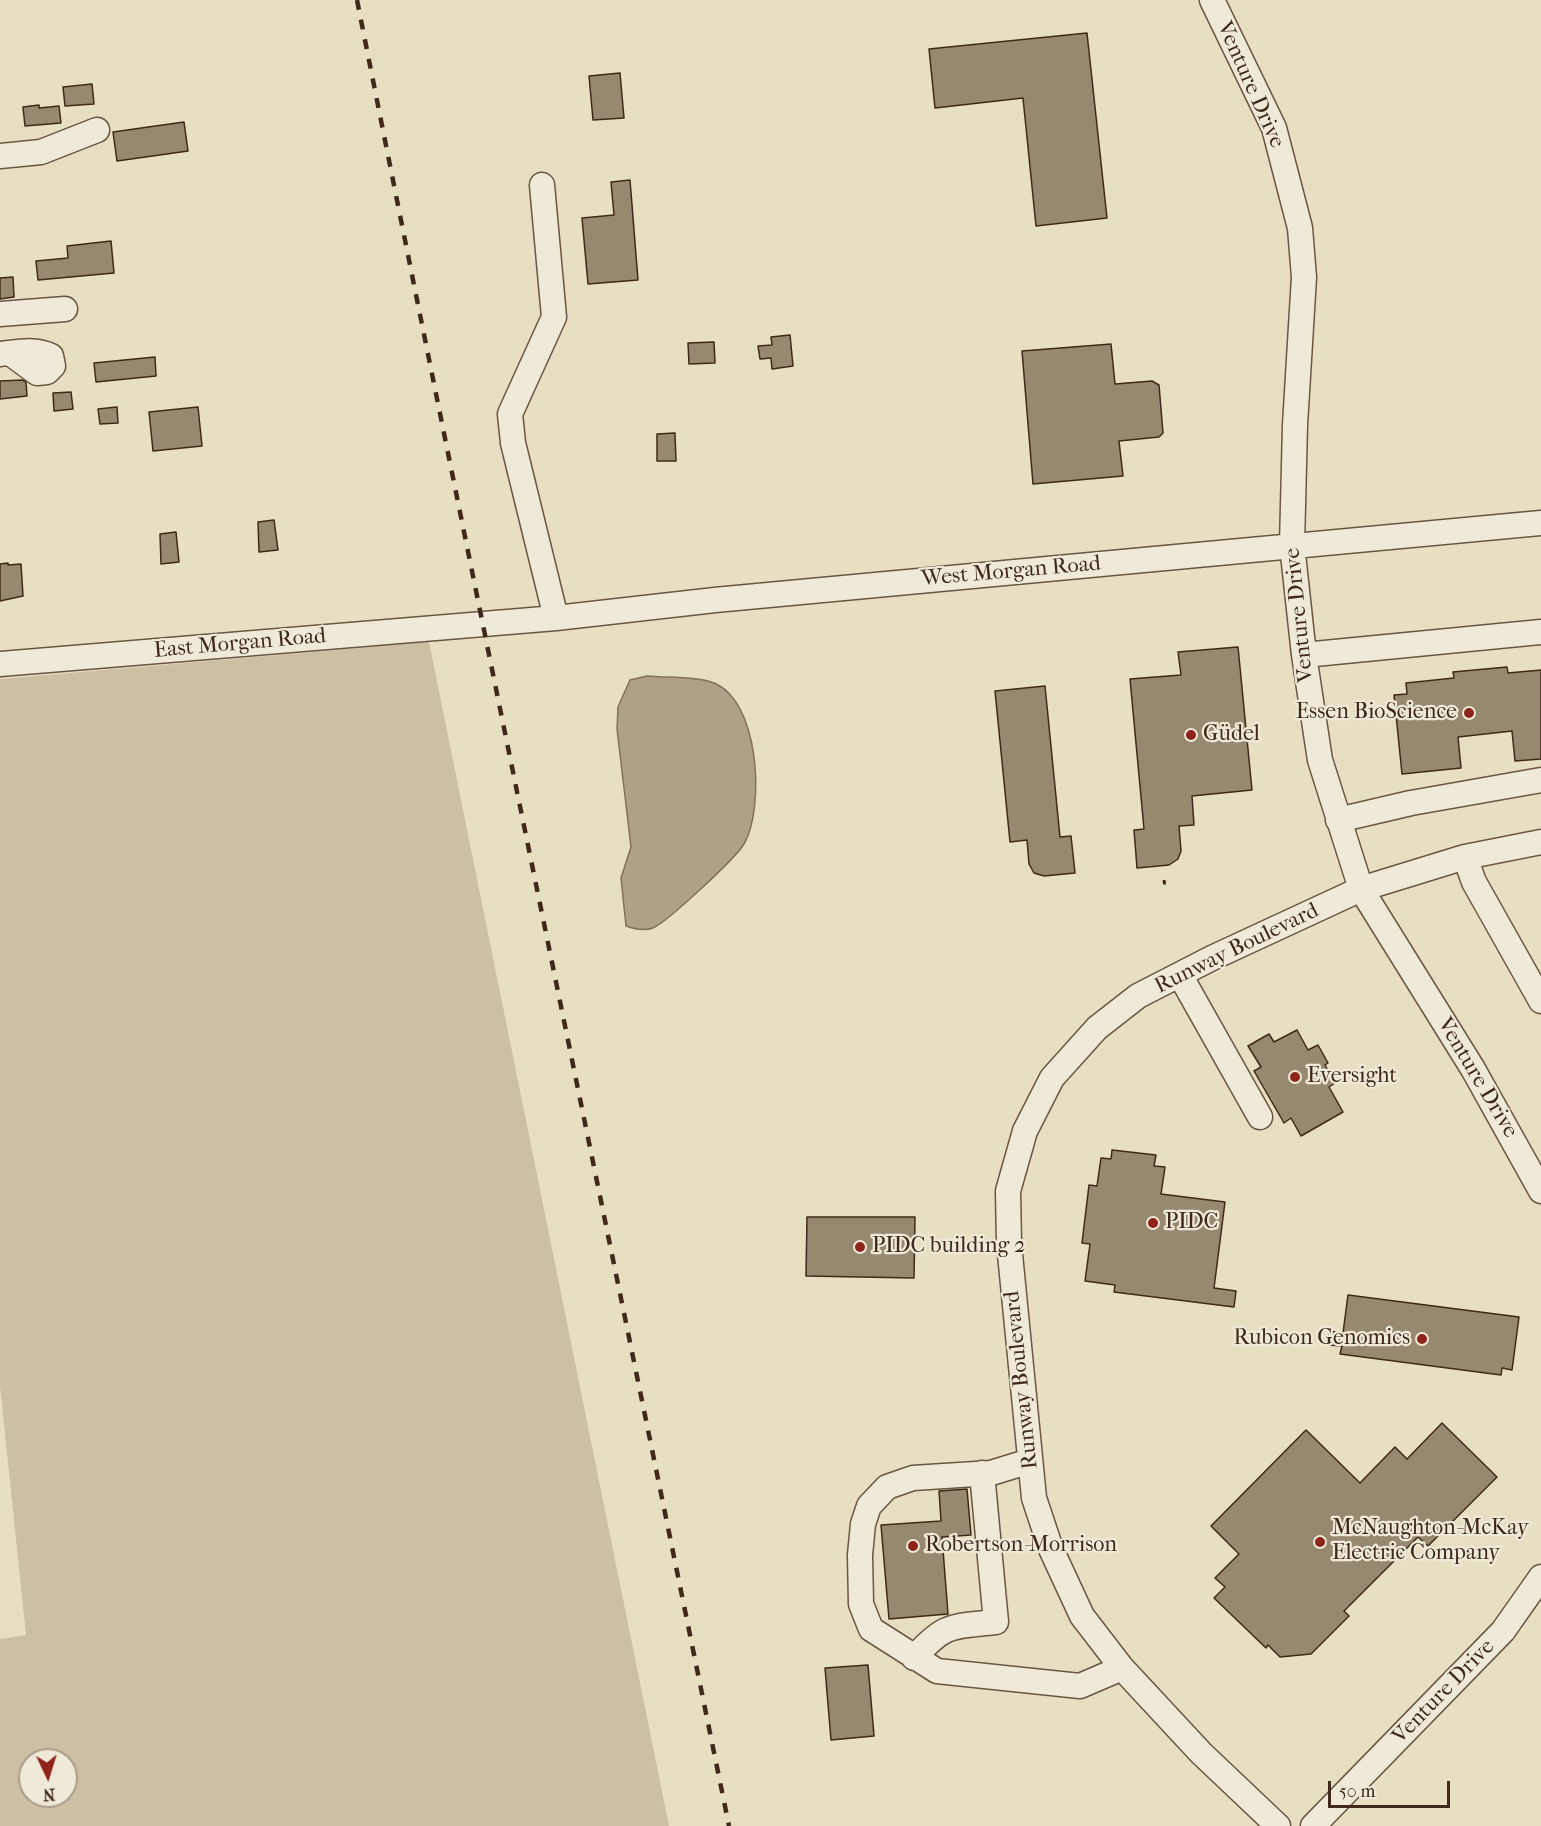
<!DOCTYPE html>
<html>
<head>
<meta charset="utf-8">
<style>
  body { margin:0 }
  #map { position:relative; width:1541px; height:1826px; overflow:hidden; background:#e7dfc1; font-family:"IM FELL French Canon",serif }
  canvas { display:block }
  .north { position:absolute; left:18px; top:1748px; width:60px; height:60px; box-sizing:border-box; background:#efead7; border:2px solid #a99d8b; border-radius:50%; rotate:176deg; font-size:16px; font-weight:700; line-height:24px; text-align:center; color:#402918 }
  .north::after { content:''; display:block; margin:auto; width:21px; height:27px; background:#8f2418; clip-path:polygon(50% 0,100% 100%,50% 72%,0 100%) }
  .scale { position:absolute; left:1328px; top:1781px; width:122px; height:27px; box-sizing:border-box; border:3px solid #402918; border-top:0; padding-left:8px; font-size:18px; line-height:21px; white-space:nowrap; color:#402918; -webkit-text-stroke:4px #efead7; paint-order:stroke }
</style>
</head>
<body>
<div id="map">
<canvas width="1541" height="1826"></canvas>
<div class="north">N</div>
<div class="scale">50 m</div>
</div>
<script>
const g = document.querySelector('canvas').getContext('2d');
g.lineJoin = 'round';
function paint(path, color) { g.fillStyle = color; g.fill(path, 'evenodd'); }
function trace(path, color, width, dash) { g.strokeStyle = color; g.lineWidth = width; g.lineCap = dash ? 'butt' : 'round'; g.setLineDash(dash || []); g.stroke(path); }
function write(font, color, halo, rows, align = 'center') {
  g.font = font + ' "IM FELL French Canon",serif'; g.lineWidth = 4.5; g.setLineDash([]); g.textBaseline = 'middle'; g.strokeStyle = halo; g.fillStyle = color; for (const [text, x, y, turn = 0] of rows) {
    g.save(); g.translate(x, y); g.rotate((+turn || 0) * Math.PI / 180); g.textAlign = isNaN(turn) ? turn : align; if (halo) g.strokeText(text, 0, 0); g.fillText(text, 0, 0); g.restore();
  }
}
paint(new Path2D(`
  M429,642l240,1184h-669v-187l26,-4 -26,-249v-707zM30,1760h36v36h-36z`), '#cbc0a4');
const water = new Path2D(`
  M647,676c20,2 45,0 64,6 49,15 54,126 33,162 -9,15 -76,77 -91,84 -9,3 -19,1 -27,-2l-5,-48 10,-31 -14,-118 1,-22 12,-27z`);
paint(water, '#aea188');
trace(water, '#82715b', 1.5);
const building = new Path2D(`
  M1087,33l20,185 -71,8 -13,-128 -88,10 -6,-59z
  M620,73l4,45 -31,2 -4,-44z
  M92,84l2,20 -29,2 -2,-19z
  M39,105v3l20,-2 2,17 -36,3 -2,-19z
  M184,122l4,29 -71,10 -4,-29z
  M630,180l8,100 -50,4 -6,-66 32,-3 -3,-33z
  M111,241l3,32 -76,7 -2,-19 32,-3 -1,-12z
  M13,277l1,20 -14,2v-21z
  M790,335l3,31 -21,3 -1,-11 -11,1 -2,-13 14,-1 -1,-8z
  M714,342l1,21 -26,1 -1,-21z
  M1111,344l4,40 37,-3 7,4 4,48 -4,4 -40,4 4,35 -90,8 -11,-133z
  M155,357l1,19 -60,6 -2,-19z
  M22,380l4,2 1,14 -27,3v-18z
  M71,392l2,17 -19,2 -1,-18z
  M117,407l1,16 -18,1 -2,-15z
  M198,407l4,39 -49,5 -4,-39z
  M675,433l1,28h-19v-27z
  M274,520l4,30 -19,2 -1,-30z
  M176,532l3,30 -18,2 -1,-30z
  M8,563v2l13,-1 2,32 -23,5v-37z
  M1238,647l14,143 -60,6 2,29 -15,1 2,25 -3,8 -9,6 -32,3 -3,-38 10,-1 -14,-150 51,-4 -3,-23z
  M1507,667l1,6 33,-3v89l-26,2 -3,-30 -54,6 3,31 -59,6 -8,-79 13,-1 -1,-11 48,-5 -1,-6z
  M1045,686l15,151 11,-1 4,37 -31,3 -10,-3 -5,-9 -2,-24 -17,2 -15,-151z
  M1297,1030l11,20 10,-5 10,18 -3,2 10,18 -6,4 14,25 -42,24 -10,-18 -7,5 -30,-52 7,-4 -13,-21 21,-12 5,8z
  M1112,1150l44,5 -2,11 11,1 -4,27 64,8 -11,86 22,3 -2,16 -120,-15 1,-7 -30,-4 5,-37 -8,-1 7,-58 8,1 4,-28 10,1z
  M807,1217h108l-1,61 -108,-2z
  M1348,1295l171,22 -7,53 -10,-2 -1,7 -161,-21 2,-8 -14,-1 1,-14 14,2z
  M1442,1423l55,54 -69,69 -10,-9 -74,74 5,5 -38,38 -31,3 -12,-12 -2,3 -52,-50 11,-11 -10,-9 24,-24 -28,-28 95,-96 54,53 35,-36 12,12z
  M967,1489l4,46 -29,2 6,77 -59,5 -8,-94 60,-4 -2,-30z
  M868,1665l6,71 -43,4 -6,-72z`);
paint(building, '#978870');
trace(building, '#402918', 1.5);
const minor = new Path2D(`
  M1212,0l62,128 26,100 4,49 -9,148 -3,120 12,110 16,105 41,129 112,180 68,122
  M0,156l41,-4 56,-22
  M542,185l12,132 -44,97 3,29 43,175
  M0,314l65,-5
  M0,354c17,-2 36,-6 51,2l2,10 -6,6 -10,1 -27,-20
  M1304,655l237,-23
  M0,664l556,-46 159,-18 826,-77
  M1338,820l73,-17 130,-23
  M1465,857l9,25 67,119
  M1180,975l80,142
  M1030,1461l-39,12 -78,5 -26,9 -18,19 -6,18 -3,31 1,49 10,25 66,42 143,15 42,-18
  M914,1658c31,-35 37,-31 82,-36l-14,-149
  M1278,1826l-77,-73 -79,-85 -40,-52 -31,-67 -17,-51 -25,-254 -1,-53 17,-60 27,-53 45,-50 41,-32 74,-38 149,-69 104,-32 76,-15
  M1313,1826l190,-195 38,-54`);
trace(minor, '#6a5642', 27);
trace(new Path2D(`
  M1164,880l1,7`), '#402918', 3, [4.5, 3]);
trace(minor, '#efead7', 24);
trace(new Path2D(`
  M357,0c121,609 248,1217 372,1826`), '#402918', 4.5, [10, 10]);
for (const [x, y, r, color] of [
  [1469,713,6,"#8f2418"],
  [1191,735,6,"#8f2418"],
  [1295,1077,6,"#8f2418"],
  [1153,1223,6,"#8f2418"],
  [860,1247,6,"#8f2418"],
  [1422,1339,6,"#8f2418"],
  [1320,1542,6,"#8f2418"],
  [913,1546,6,"#8f2418"]
]) { const dot = new Path2D(); dot.arc(x, y, r, 0, 2 * Math.PI); g.fillStyle = color; g.fill(dot); trace(dot, '#efead7', 2); }
write('22px', '#402918', '#efead7', [
  ["Venture Drive",1250,85,66],
  ["West Morgan Road",1011,572,-5],
  ["Venture Drive",1300,615,-96],
  ["East Morgan Road",240,644,-5],
  ["Runway Boulevard",1237,949,-26],
  ["Venture Drive",1477,1078,59],
  ["Runway Boulevard",1022,1380,-96],
  ["Venture Drive",1444,1692,-46]
]);
write('22px', '#402918', '#efead7', [
  ["Essen BioScience",1457,713,"right"],
  ["Güdel",1203,735],
  ["Eversight",1307,1077],
  ["PIDC",1165,1223],
  ["PIDC building 2",872,1247],
  ["Rubicon Genomics",1410,1339,"right"],
  ["McNaughton-McKay",1332,1529],
  ["Electric Company",1332,1554],
  ["Robertson-Morrison",925,1546]
], 'left');
</script>
</body>
</html>
